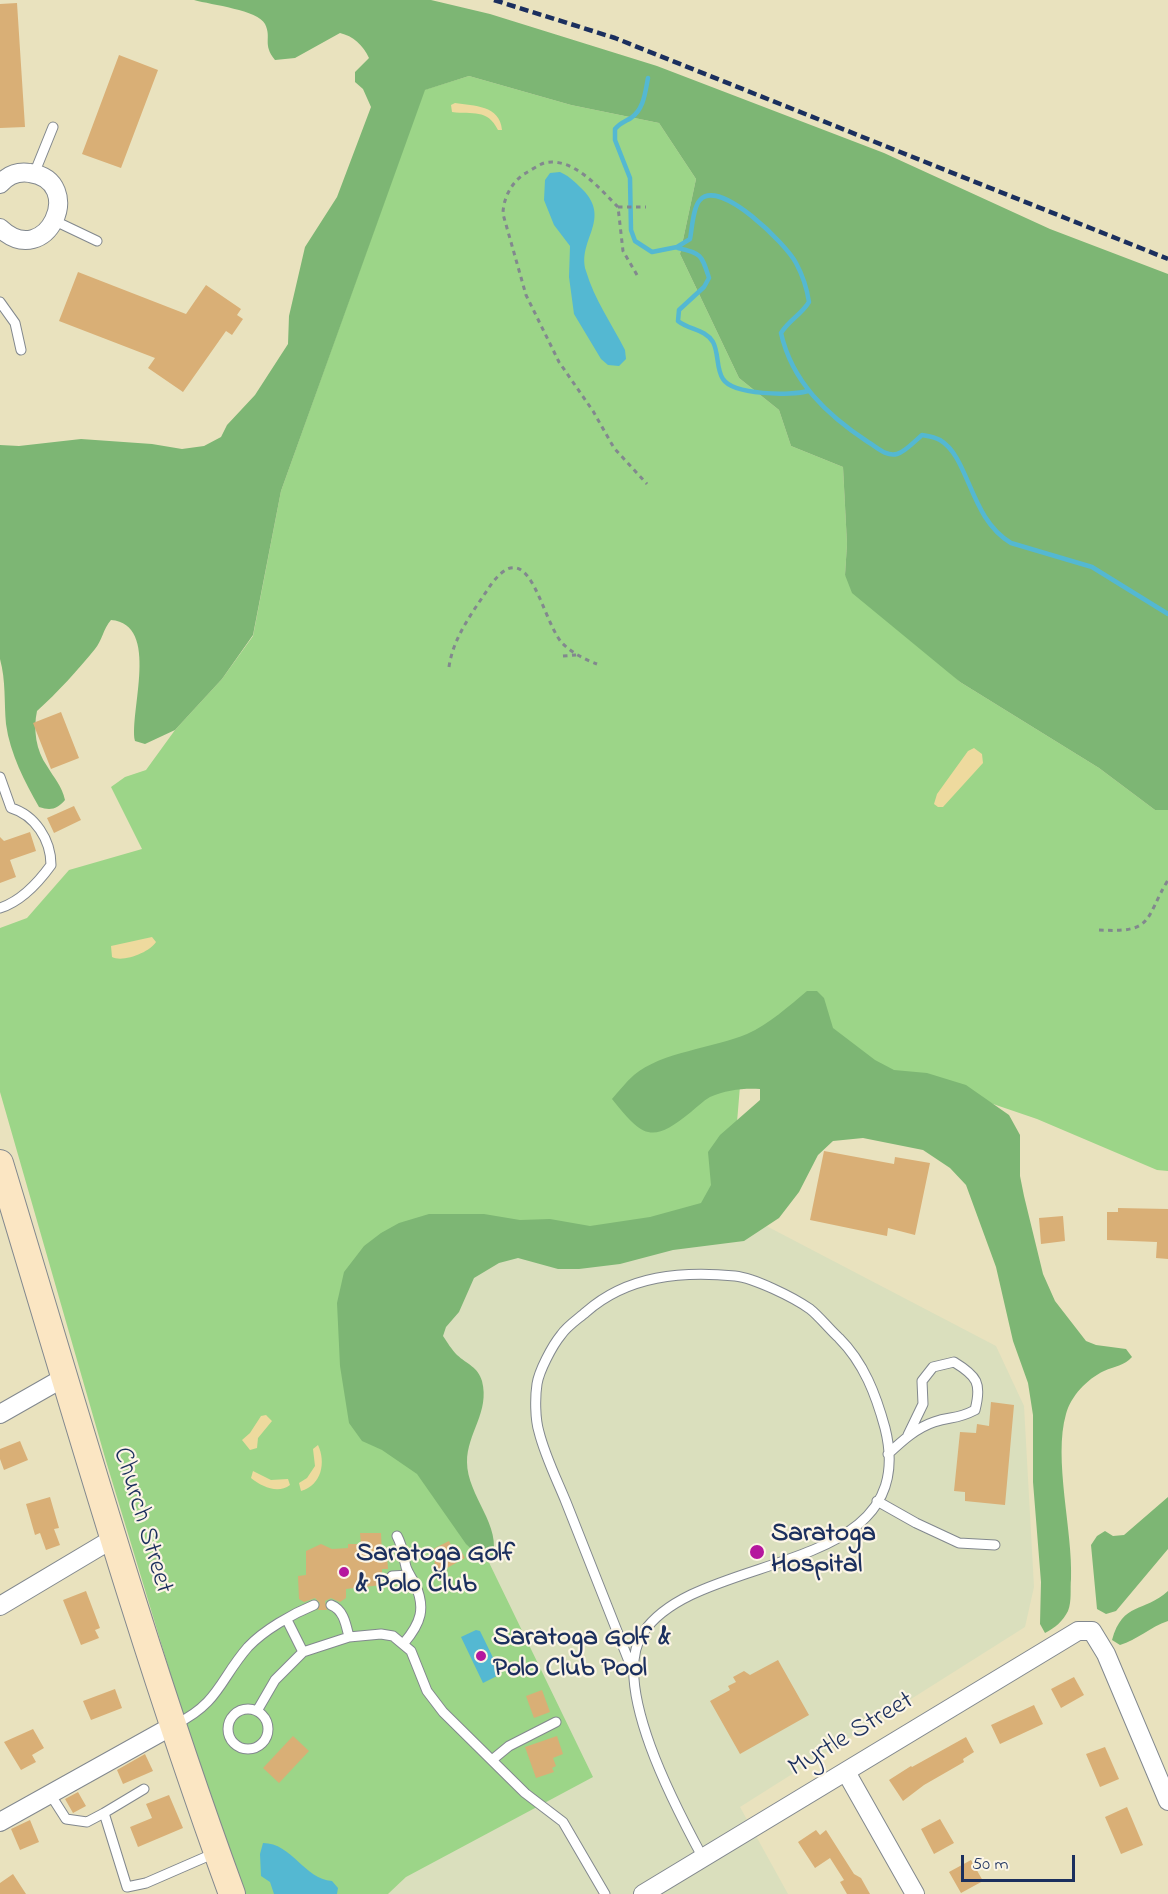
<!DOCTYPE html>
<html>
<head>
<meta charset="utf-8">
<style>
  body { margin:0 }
  #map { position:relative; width:1168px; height:1894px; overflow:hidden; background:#e9e2be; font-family:"Indie Flower",sans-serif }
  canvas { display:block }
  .scale { position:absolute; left:961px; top:1855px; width:114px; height:27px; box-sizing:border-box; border:3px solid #1b2f5e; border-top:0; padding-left:8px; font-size:18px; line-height:21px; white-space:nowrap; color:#1b2f5e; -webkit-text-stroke:4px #fcf5e5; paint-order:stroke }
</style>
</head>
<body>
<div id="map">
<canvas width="1168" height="1894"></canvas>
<div class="scale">50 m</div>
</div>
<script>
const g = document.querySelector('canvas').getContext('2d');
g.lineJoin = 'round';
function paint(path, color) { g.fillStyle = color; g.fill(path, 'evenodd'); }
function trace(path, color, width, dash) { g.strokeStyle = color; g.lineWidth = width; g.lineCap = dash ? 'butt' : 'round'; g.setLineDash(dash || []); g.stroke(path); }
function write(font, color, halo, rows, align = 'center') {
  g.font = font + ' "Indie Flower",sans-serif'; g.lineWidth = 4.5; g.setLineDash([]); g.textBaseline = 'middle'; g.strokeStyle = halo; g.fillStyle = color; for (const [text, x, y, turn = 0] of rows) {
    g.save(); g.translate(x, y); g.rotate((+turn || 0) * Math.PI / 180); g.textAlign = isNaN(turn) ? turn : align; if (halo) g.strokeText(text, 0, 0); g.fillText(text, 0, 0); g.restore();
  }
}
paint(new Path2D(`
  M730,1207l266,139 28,60 10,181 -9,40 -285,180 48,87h-400l18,-17 27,-430 4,-181z`), '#dadfbd');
paint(new Path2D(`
  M469,76l102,29 88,18 37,56 -16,75 59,124 40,32 12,36 52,21 4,77 -2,31 115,107 139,86 56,42h13v361l-11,-1 -120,-51 -85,-29 -212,-4 -10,121 -293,59 -4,181 160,330 -187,100 -18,17h-143l-67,-195 -72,-238 -106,-369v-164l27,-10 42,-48 73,-21 -31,-62 14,-10 21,-7 29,-40 47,-51 31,-43 28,-145 143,-401z`), '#9cd588');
paint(new Path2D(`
  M194,0h237l59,14 167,52 227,87 166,76 118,45v536h-13l-56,-42 -139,-86 -108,-89 -7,-18 2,-31 -4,-77 -52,-21 -12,-36 -40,-32 -59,-124 16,-75 -37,-56 -88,-18 -102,-29 -44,14 -144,401 -28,144 -31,44 -47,51 -30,14 -10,-3c-6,-29 26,-117 -24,-121 -8,9 -9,21 -16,29 -18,22 -37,43 -58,62 -4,18 -1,40 10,55 7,12 15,20 18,34 -8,9 -14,11 -26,7 -14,-25 -29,-53 -33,-83 -2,-22 0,-43 -6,-65v-214l19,1 62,-7 71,5 30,5 22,-3 17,-9 6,-12 28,-30 33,-51 1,-28 16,-69 32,-50 34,-90 -8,-18 -8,-7v-10l14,-14c-6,-13 -16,-22 -29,-25l-45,25 -20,2c-13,-16 -3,-22 -10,-36 -7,-14 -53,-19 -71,-24z
  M807,991h10l7,7 9,30 42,32 19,10 33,3 39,12 43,30 11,20v41l4,20 19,78 12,27 31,40 10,4 30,4 6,8c-8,9 -17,9 -28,14 -17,8 -33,25 -38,43 -13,45 7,117 5,165 -1,10 1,22 -3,32 -5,10 -13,17 -23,22l-5,-9 1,-42 -8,-100v-67l-5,-32 -15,-42 -17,-74 -30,-82 -16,-17 -27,-18 -60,-12 -30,3 -15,14 -19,37 -20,26 -35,23 -71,9 -53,14 -41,5h-21l-40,-11 -19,5 -25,15 -15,34 -13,15 -3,9c4,6 9,14 14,19 10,9 21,12 25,26 8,31 -15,52 -15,81 0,34 36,64 25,97h-10l-16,-15 -49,-70 -35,-24 -20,-9 -13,-18 -9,-57 -3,-63 7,-31 20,-26 17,-13 18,-10 30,-9h55l36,6 30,-1 40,7 60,-9 51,-14 10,-18 -3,-33 12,-17 40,-35v-11c-17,-1 -34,1 -50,8 -7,4 -13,10 -19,15 -39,32 -48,26 -79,-13 7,-8 14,-17 22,-24 27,-23 80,-27 113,-41 22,-10 42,-28 60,-43z
  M1168,1497v52l-52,62 -10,3 -9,-5 -6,-64 6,-9 8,-5 8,5 11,-1z
  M1168,1591v30c-18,6 -31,19 -48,24l-8,-5c11,-39 32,-27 56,-49z`), '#7db674');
paint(new Path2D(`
  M455,103c19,3 45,2 47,27h-4c-11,-22 -25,-15 -46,-18l-1,-7z
  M974,748l8,6 1,9 -40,44h-5l-4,-3 3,-10 31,-43z
  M152,937l4,5c-6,10 -33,21 -44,15l-1,-11z
  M266,1415l6,6 -14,17 -1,10 -7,2 -8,-10 8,-7 11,-17z
  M318,1445c8,17 4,40 -17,46l-2,-8 8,-5 8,-12 -2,-17z
  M253,1471l18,9 17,-1 2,6c-12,9 -28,2 -39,-7z`), '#eeda9e');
paint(new Path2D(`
  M560,172c11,5 17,12 25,20 25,29 -8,49 1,79 8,28 26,53 39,79l1,9 -7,7 -11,-1 -7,-6 -27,-45 -5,-37 1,-31 -16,-21 -10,-25 1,-20 5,-7z
  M476,1630l4,1 21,43 -18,9 -22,-46z
  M263,1843c29,0 41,36 69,38l6,7 -1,6h-63l-4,-12 -9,-6 -1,-22z`), '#54b8d2');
trace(new Path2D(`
  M648,78c-3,15 -4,31 -17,40 -7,4 -11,5 -16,11v11l15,38 1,52 4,11 17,11 25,-5 13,-8c2,-10 3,-32 10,-39 20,-22 86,44 96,63 6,11 11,26 13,39 -8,13 -20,18 -28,31 11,49 46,82 87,109 9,5 18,15 29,12 8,-2 18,-13 25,-19 6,1 13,2 18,5 30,18 29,78 71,103l81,24 76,47
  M678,248c24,5 24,8 31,30l-5,9 -25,23 -1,11c11,9 27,8 35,21 6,11 3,27 10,37 10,16 68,17 85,12`), '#54b8d2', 4.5);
paint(new Path2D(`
  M17,3l8,124 -25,1v-124z
  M119,55l39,15 -37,98 -39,-14z
  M78,272l108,42 20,-29 35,24 -4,6 6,4 -11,16 -6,-4 -43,61 -35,-24 7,-10 -96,-37z
  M61,712l18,46 -28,11 -18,-46z
  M74,806l7,14 -27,13 -7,-15z
  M30,832l6,19 -26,9 6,17 -16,6v-46l4,4z
  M824,1151l70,13 1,-7 35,6 -15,72 -27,-7 -1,8 -77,-16z
  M1118,1208l50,1v50l-12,-1 1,-16 -50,-2v-28h11z
  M1063,1216l2,25 -24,3 -2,-26z
  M991,1402l23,3 -9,100 -40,-4v-9l-11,-1 6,-59 16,1 1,-9 12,2z
  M20,1441l8,19 -24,10 -4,-11v-10z
  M50,1497l9,31 -5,1 6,16 -14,5 -6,-17 -5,2 -9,-31z
  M360,1533h21l1,21h5l1,15h-6v16l-36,4v9l-6,4 -9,-4 -6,3 2,9h-9l2,-7 -5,-5 -11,4 -5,-3 -1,-23 8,-1v-24l15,-7 11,5 16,-1v-4h13z
  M449,1541l4,8 5,-3 7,12 -25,14 -6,-10 5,-3 -6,-10z
  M86,1591l14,37 -5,2 4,8 -18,7 -18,-45z
  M778,1660l31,55 -69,39 -30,-53 20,-11 -2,-4 8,-4 -3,-5 11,-6 6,4z
  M1074,1677l10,18 -23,13 -10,-19z
  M115,1689l7,19 -31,12 -8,-19z
  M542,1690l8,22 -16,6 -8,-22z
  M1034,1705l9,19 -43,20 -9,-19z
  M33,1729l11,19 -12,7 4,7 -15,8 -17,-28z
  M293,1736l16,15 -30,32 -16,-15z
  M557,1736l6,18 -10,4 3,8 -4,2 2,4 -18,6 -11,-31z
  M966,1737l8,15 -11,7 1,3 -40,23 -21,16 -14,-21 22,-14 1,1z
  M1105,1747l14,32 -19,8 -14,-33z
  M145,1754l8,17 -30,13 -6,-14z
  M78,1792l8,14 -13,7 -8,-14z
  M169,1795l14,33 -45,19 -8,-20 22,-9 -6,-14z
  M1127,1807l16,38 -22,9 -16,-37z
  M940,1819l14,24 -20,11 -13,-25z
  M30,1820l9,22 -19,8 -9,-21z
  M816,1830l4,5 6,-5 28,44 7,4 9,16h-23l-7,-12 4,-2 -14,-22 -15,10 -17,-26z
  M971,1860l12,21 -22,12 -12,-21z
  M13,1874l13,20h-26v-11z`), '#d9af76');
const service = new Path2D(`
  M34,174l19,-47
  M55,221l42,20
  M0,302l15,21 6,27
  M0,777l11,31c24,7 40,32 40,57 -13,18 -29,36 -51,43
  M888,1454c14,-13 28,-26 46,-32 17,-6 22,-2 41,-12 7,-27 2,-34 -21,-48l-21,5 -11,14 1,23 -15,31
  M877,1501l39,22 43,20 36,2
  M397,1536c6,11 6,19 9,31 2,6 6,11 9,17 11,24 6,39 -11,59
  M392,1576l17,-1
  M331,1605c13,5 15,20 18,32
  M287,1620l16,32
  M632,1669c-22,-56 -44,-111 -66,-167 -9,-22 -21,-46 -27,-70 -4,-13 -4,-35 -2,-48 2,-13 15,-38 24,-49 6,-9 17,-16 25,-23 42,-37 96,-41 149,-36 19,2 58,21 75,33 10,8 19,20 29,29 25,25 37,57 46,90 38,151 -187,121 -242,205 -34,51 34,177 60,225
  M228 1729a20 20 0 1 1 40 0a20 20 0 1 1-40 0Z
  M257,1711l18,-31 28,-28 46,-15 32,-3 12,2 18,15 16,40 16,21 82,81 38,29 42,72
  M176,1724c43,-21 44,-45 72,-77 16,-17 44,-33 66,-42
  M492,1760l17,-14 47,-24
  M50,1794l16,25 21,3 17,-9 23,74 19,-4 69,-30
  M104,1813l40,-24`);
const minor = new Path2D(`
  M0,184c8,-9 18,-13 30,-11 57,8 17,99 -30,55
  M0,1414l65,-37
  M0,1606l114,-68
  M846,1772l69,122
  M0,1822l174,-97
  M643,1894l435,-263h14l14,23 62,147`);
const secondary = new Path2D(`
  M0,1163c74,244 144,491 232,731`);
trace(service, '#82888e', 11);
trace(minor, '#82888e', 20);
trace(secondary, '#82888e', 28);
trace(new Path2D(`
  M618,207h28
  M637,275l-14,-24 -5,-44c-18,-18 -45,-51 -74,-44 -6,2 -14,8 -20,11 -13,9 -21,25 -21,40l23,81 33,67 34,49 21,37 33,36
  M563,656l13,-1
  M449,667c4,-29 23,-54 39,-78 41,-62 52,28 74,54 10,10 22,16 35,21
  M1099,930c55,3 45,-10 69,-50`), '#82888e', 3, [4.5, 4.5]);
trace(service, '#fff', 9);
trace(minor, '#fff', 18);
trace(secondary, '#fbe6c3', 26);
trace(new Path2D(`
  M494,0l121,38 553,221`), '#1b2f5e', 4.5, [9, 4.5]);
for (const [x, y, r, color] of [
  [757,1552,8,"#b5179e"],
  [344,1572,6,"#b5179e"],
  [481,1656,6,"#b5179e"]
]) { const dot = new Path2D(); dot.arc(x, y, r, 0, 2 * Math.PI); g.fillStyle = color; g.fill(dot); trace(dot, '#fcf5e5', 2); }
write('27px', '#1b2f5e', '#fcf5e5', [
  ["Church Street",141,1521,73],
  ["Myrtle Street",852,1736,-31]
]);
write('bold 27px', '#1b2f5e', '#fcf5e5', [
  ["Saratoga",771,1536],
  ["Hospital",771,1567],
  ["Saratoga Golf",356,1556],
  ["& Polo Club",356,1587],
  ["Saratoga Golf &",493,1640],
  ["Polo Club Pool",493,1671]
], 'left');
</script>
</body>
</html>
